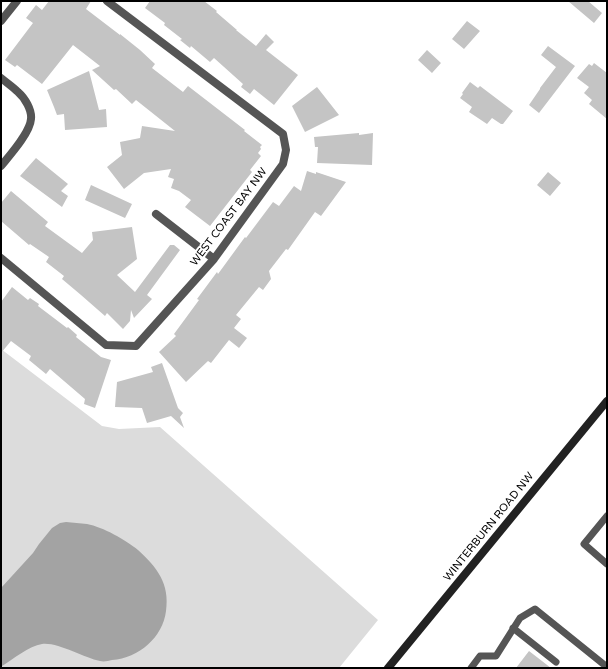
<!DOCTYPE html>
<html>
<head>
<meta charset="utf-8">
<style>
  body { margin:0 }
  #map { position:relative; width:608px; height:669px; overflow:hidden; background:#fff; font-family:"Varela Round",sans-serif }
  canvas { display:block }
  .frame { position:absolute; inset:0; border:2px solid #000; pointer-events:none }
</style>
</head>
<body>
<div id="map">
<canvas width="608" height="669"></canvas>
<div class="frame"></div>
</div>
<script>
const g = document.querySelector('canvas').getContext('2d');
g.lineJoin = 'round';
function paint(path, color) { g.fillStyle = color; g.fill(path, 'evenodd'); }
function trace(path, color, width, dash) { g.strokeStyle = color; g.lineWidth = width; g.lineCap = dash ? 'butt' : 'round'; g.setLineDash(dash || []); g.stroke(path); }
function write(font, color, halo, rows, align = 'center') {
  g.font = font + ' "Varela Round",sans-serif'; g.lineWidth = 4; g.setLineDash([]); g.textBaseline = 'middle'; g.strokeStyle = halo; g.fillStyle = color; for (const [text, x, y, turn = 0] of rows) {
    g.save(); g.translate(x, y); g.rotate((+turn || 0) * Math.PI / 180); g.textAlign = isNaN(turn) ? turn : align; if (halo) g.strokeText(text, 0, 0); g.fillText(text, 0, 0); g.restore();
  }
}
paint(new Path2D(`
  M1,349l101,77 17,3 41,-2 218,193 -39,48h-338z`), '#dcdcdc');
paint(new Path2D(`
  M66,522c7,1 14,1 21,2 16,3 39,16 51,26 19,17 32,34 28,61 -3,26 -27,47 -54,49 -4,1 -8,2 -12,1 -16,-3 -42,-19 -58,-17 -13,2 -29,15 -40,22l-1,2v-80l32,-35 6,-9 13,-16 8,-5z`), '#a3a3a3');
paint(new Path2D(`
  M49,1h42l-5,8 34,26v-1l20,16 15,14 -3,4 31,24 5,-6 57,44 -1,1 18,14 -2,2 1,2 -3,4 3,3 -11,14 2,2 -42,54 -25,-19 6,-7 -12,-9 -8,-3 3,-9 -6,-2 3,-8 -27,4 -20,16 -17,-22 15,-12 -2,-13 20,-4 2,-12 33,5 -39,-31 -4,4 -16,-15 -2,1 -22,-20 8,-4 -27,-21 -31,39 -25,-19 -2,2 -10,-7 28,-37 -7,-5 10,-13 6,5z
  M150,1h54l13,10 -1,1 21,18h-1l20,16 10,-12 8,8 -8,8 32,25 -24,30 -20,-16 -4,5 -9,-7 2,-3 -29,-26 -4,4 -19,-16 -1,2 -10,-8 2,-1 -18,-14 1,-2 -20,-15z
  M568,1h20l14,12 -8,10z
  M467,21l13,10 -16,18 -12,-10z
  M548,46l27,20 -36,47 -10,-8 11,-16v-1l16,-21 -15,-12z
  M427,50l14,13 -9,10 -14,-13z
  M594,63l13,10v46l-18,-15 3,-4 -8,-7 5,-6 -12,-9 12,-14 3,2z
  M89,71l10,39 7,-1 1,18 -42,3 -1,-16 -7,1 -3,-8 -7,-17z
  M470,82l8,6 2,-2 33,25 -10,13h-2l-9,-6 -5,6 -18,-12 3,-5 -12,-9 3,-4 -1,-1z
  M317,87l22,28 -34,17 -13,-26z
  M359,133v2l14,-2 -1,32 -55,-2 1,-16h-3l-1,-10z
  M36,158l32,26 -7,7 7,5 -6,11 -42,-31z
  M307,171l9,3v-2l30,10 -25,34 -6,-4 -27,38 -2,-1 -17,22 2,8 -8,11 -4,-3 -23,28 5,4 -7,9 13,10 -8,10 -10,-8 -18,23 -3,-2 -22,21 -27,-30 17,-16 -2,-2 25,-34 -2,-1 20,-27 1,2 27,-37 1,1 27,-36 6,4 15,-20 7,5z
  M548,172l13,11 -11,13 -13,-11z
  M91,185l41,19 -7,14 -40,-18z
  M11,191l37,31 -3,4 37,27 11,-13 -1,-8 40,-5 5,32 -20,16 18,17 35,-47h4l6,5 -33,45 5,4 -18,19 -3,-8 -1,11 -7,8 -16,-16 -2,3 -24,-21 -19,-16 2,-3 -18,-14 3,-5 -19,-13 -1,1 -28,-24v-18z
  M12,287l16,13 2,-2 9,6 -1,2 29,22 1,-1 9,8 -1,2 25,20 10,3 -16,48 -11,-4 1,-5 -35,-30 -4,5 -17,-14 2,-4 -20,-15 -10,12v-51z
  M162,363l16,45 5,5 -3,4 4,11 -13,-12 -24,7 -5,-15 -27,-1 2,-25 36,-10 -2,-5z
  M529,651l22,17h-35z`), '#c4c4c4');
trace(new Path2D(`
  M607,516l-23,28 23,20
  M513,628l43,34
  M471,668l9,-12h16l24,-38 15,-9 72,58`), '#555', 7);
trace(new Path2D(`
  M1,21l16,-20
  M1,78c6,5 12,9 17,14 7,6 14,18 13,27 -1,14 -21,36 -30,47
  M156,214l58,45
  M1,258l105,87 30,1 78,-87 69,-95 3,-14 -3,-16 -176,-133`), '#555', 8);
trace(new Path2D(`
  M388,668l219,-267`), '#222', 8);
write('11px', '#000', '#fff', [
  ["WEST COAST BAY NW",229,217,-53],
  ["WINTERBURN ROAD NW",489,527,-51]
]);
</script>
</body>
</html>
